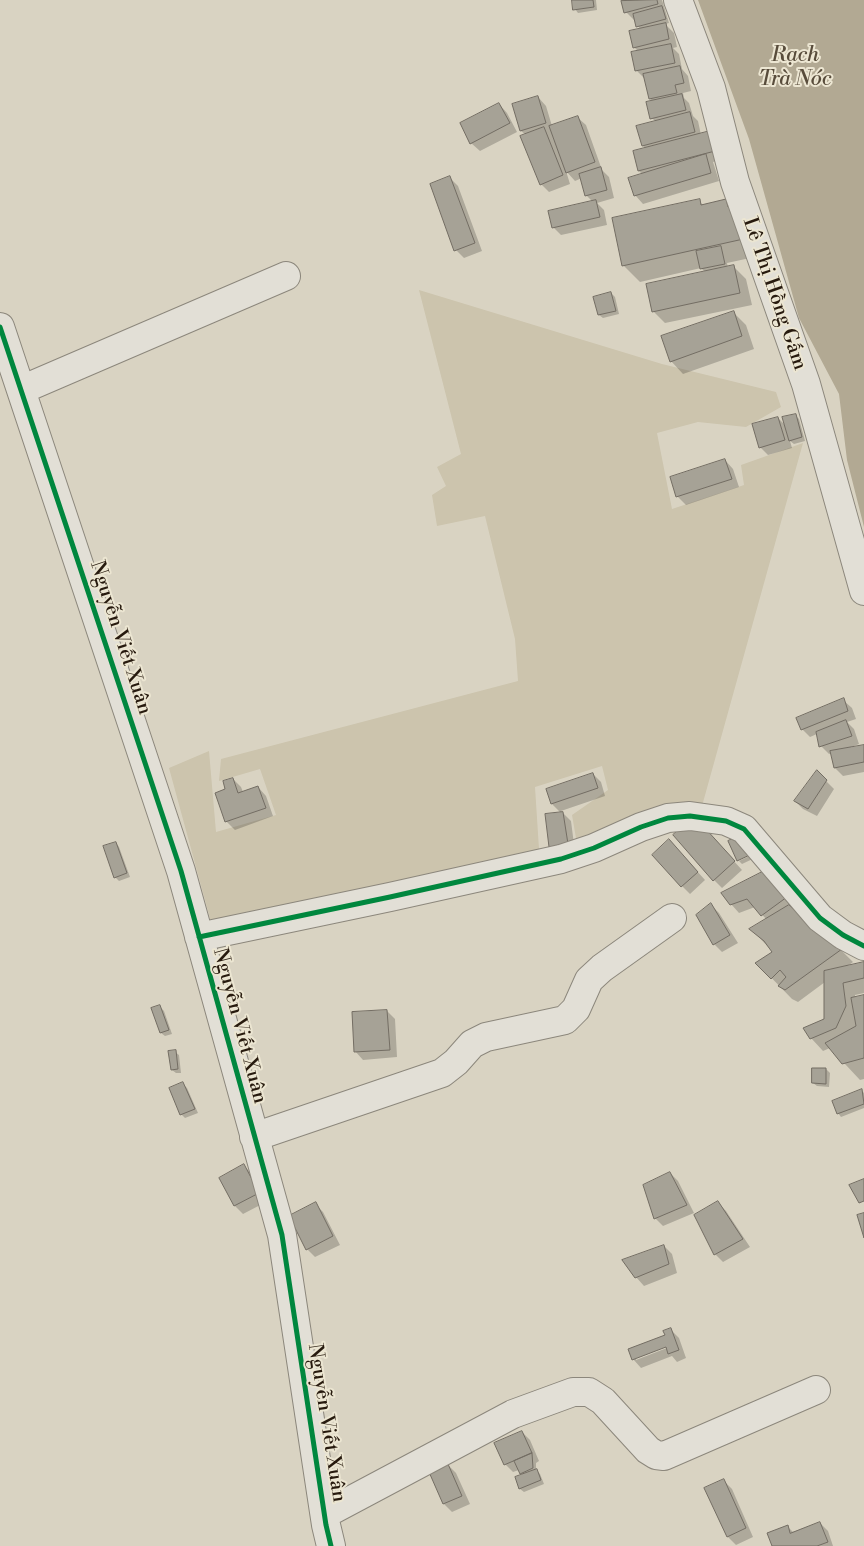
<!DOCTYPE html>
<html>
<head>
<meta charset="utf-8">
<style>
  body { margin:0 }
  canvas { display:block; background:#d9d3c2 }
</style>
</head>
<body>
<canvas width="864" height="1546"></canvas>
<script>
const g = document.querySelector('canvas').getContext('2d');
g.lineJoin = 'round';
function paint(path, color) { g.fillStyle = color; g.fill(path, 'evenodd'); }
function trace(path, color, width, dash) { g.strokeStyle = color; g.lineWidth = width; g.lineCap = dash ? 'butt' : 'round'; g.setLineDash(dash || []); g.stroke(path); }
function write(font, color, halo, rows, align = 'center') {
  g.font = font + ' "Libre Bodoni",serif'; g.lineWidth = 4; g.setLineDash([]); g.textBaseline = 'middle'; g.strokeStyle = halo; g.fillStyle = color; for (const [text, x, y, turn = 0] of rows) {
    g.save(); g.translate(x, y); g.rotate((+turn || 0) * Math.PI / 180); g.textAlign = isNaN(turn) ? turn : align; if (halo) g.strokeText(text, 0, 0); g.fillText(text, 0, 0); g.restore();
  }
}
paint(new Path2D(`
  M419,290l243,74 114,28 5,15 -35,20 -48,-5 -41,11 15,76 72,-24 -3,-20 62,-22 -101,363 -125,38 -5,-29 36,-25 -6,-24 -67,21 4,62 -328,73 -42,-154 40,-17 7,81 60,-17 -16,-46 -41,12 2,-22 297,-78 -3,-42 -30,-123 -48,10 -5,-31 14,-9 -9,-19 24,-13z`), '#ccc4ad');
paint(new Path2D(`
  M698,0h166v527l-17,-67 -8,-66 -40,-76 -50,-179z`), '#b2a993');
paint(new Path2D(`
  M573,0h23l1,10 -19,3 -3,-4z
  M629,0h33l7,23 -4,1 9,9 3,14 -4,1 6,6 3,15 6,7 3,15 -8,2 1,5 5,5 4,13 5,5 3,14 26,23 -14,4 6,19 -76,23 -8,-9 8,-20 -4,-4 7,-22 -3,-3 13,-24 -4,-4 1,-16 -3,-3 -6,-21 -8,-8 3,-18 -5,-5 7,-17 -3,-4 -2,-6h-2l-8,-8 -3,-10z
  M538,97l8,9 6,20 25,-9 9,8 16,45 7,7 5,21 -17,5 7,7 3,15 -46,10 -8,-8 40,-25 -7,-7 -4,-17 -7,3 -9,-10 4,13 -21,8 -8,-8 -15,-49 -5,-4 -7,-26z
  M499,104l8,9 10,19 -37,19 -9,-8z
  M450,178l8,8 24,65 -18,7 -8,-8z
  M699,201l5,5 22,-5 6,6 32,48 -37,8 1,5 6,-1 12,12 6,26 -87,18 -12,-12 53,-38 -5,-5 -61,14 -16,-16z
  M611,293l4,4 4,17 -16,4 -4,-3z
  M733,312l13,13 8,24 -71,25 -12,-13z
  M795,415l4,4 6,22 -11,3 -4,-3 2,7 -24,7 -8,-8 18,-29 8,8z
  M725,460l8,9 6,18 -53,18 -8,-8 -6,-19z
  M843,700l9,8 4,11 -9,3 7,7 5,15 -8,3v2l13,-2v25l-21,4 -8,-8 -3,-15 -3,1 -8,-8 -4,-12 -7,3 -8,-8z
  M817,772l17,17 -17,27 -14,-7 -8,-8z
  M593,774l8,8 4,14 -44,15 10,10 4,31 -16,3 -9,-9 11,-33 -9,-9z
  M233,779l8,8 2,5 15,-5 8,9 7,20 -38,14 -9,-9 1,-31z
  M702,826l40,44 -20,18 -8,-8z
  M116,843l3,4 11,30 -11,4 -4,-4z
  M677,849l28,31 -15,14 -8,-8z
  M757,852l2,4 -17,8 -3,-3z
  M768,871l26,34 -3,3 50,42 12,12 -8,6 19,-4v29l-9,2v3l9,-1v82l-4,1 -30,-32 -7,3 -12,-13 14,-19v-37l-27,20 -6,-3 -35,-36 16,-11 -22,-23 16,-9 -12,-13 -16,6 -8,-9z
  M711,905l8,8 19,30 -16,9 -8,-8z
  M160,1007l4,4 8,23 -7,2 -4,-3z
  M387,1011l8,8 2,38 -34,3 -8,-9z
  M175,1052l4,3 2,18h-5l-4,-3z
  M826,1069l4,4 -1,14 -12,-1 -4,-3z
  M183,1084l4,4 11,25 -13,5 -4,-4z
  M862,1091l2,2v15l-23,9 -3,-4z
  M244,1166l8,8 14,28 -23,12 -8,-8z
  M670,1173l8,8 16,32 -31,13 -8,-8z
  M718,1203l8,8 24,36 -27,15 -8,-8z
  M315,1204l8,8 17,33 -25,12 -8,-8z
  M664,1246l8,8 5,19 -33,13 -8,-9z
  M671,1330l8,8 7,20 -9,4 -5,-6 -31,12 -8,-9 -4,-10 37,-13 -1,-4zM671,1344l1,2 -36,14v-3z
  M522,1432l8,8 9,21 -3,2v7l4,4 4,10 -20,8 -4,-3 -4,-11 7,-2 -4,-6 -6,2 -8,-8z
  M448,1465l8,8 14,31 -18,8 -8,-8 -14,-31z
  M724,1481l8,8 21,48 -17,8 -8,-8 -22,-48z
  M820,1523l8,8 5,15h-60l15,-19 6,6z`), '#0003');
const building = new Path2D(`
  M572,0h21l1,7 -21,3z
  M657,0l1,4 -34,9 -3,-12z
  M662,6l4,13 -30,8 -3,-13z
  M666,23l3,16 -36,9 -4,-17z
  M671,44l4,19 -40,8 -4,-19z
  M680,66l4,17 -9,2 2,8 -28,6 -6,-25z
  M682,94l4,16 -36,9 -4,-17z
  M538,96l8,27 -26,8 -8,-27z
  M499,103l11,20 -40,21 -10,-21z
  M690,112l5,20 -53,14 -6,-20z
  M578,116l17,46 -29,11 -17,-47z
  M544,127l19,48 -23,10 -20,-49z
  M714,130l5,20 -81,21 -5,-20z
  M706,154l5,19 -77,23 -6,-18z
  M601,167l6,23 -22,6 -6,-22z
  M450,176l25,67 -21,8 -24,-67z
  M700,199l1,6 25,-6 2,8 12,-3 8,34 -126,28 -10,-48z
  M596,200l4,17 -48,11 -4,-17z
  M721,246l4,18 -25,5 -4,-18z
  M734,265l6,28 -88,19 -6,-28z
  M611,292l5,19 -18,4 -5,-18z
  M734,311l8,25 -72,26 -9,-26z
  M796,414l6,23 -13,4 -7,-24z
  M778,417l7,23 -26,8 -7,-24z
  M725,459l7,20 -56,18 -6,-20z
  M844,698l4,13 -47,19 -5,-12z
  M846,720l6,16 -33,11 -3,-15z
  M864,745v17l-30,6 -4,-17z
  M817,770l10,10 -19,29 -14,-8z
  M593,773l5,15 -47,16 -5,-15z
  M233,778l5,15 20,-7 8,22 -41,14 -10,-29 10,-4 -2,-8z
  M563,812l5,32 -19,3 -4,-33z
  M694,816l41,45 -22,20 -40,-46z
  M747,832l9,20 -19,9 -9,-20z
  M669,839l29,33 -17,15 -29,-32z
  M116,842l11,31 -13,5 -11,-32z
  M768,869l19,28 -26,19 -14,-17 -17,6 -9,-12z
  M711,903l19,32 -17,10 -17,-30z
  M789,905l53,44 -57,41 -7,-4 8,-9 -6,-7 -9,9 -16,-16 17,-11 -8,-11 -15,-12z
  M864,962v16l-21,5 3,23 -10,22 -26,11 -7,-11 21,-9v-48z
  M864,995v63l-22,6 -17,-21 31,-17 -5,-28z
  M160,1005l9,25 -9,3 -9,-25z
  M387,1010l3,40 -36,2 -2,-40z
  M176,1050l2,19 -7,1 -3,-19z
  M812,1068h14v16l-14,-1z
  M183,1082l12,27 -15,6 -11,-27z
  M862,1089l2,15 -27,10 -5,-13z
  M244,1164l15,29 -25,13 -15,-28z
  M670,1172l17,33 -33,14 -11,-34z
  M864,1179v22l-5,2 -10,-18z
  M718,1201l25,38 -29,16 -20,-40z
  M316,1202l17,34 -27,14 -17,-34z
  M864,1213v25l-7,-23z
  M664,1245l5,19 -34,14 -13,-18z
  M671,1328l8,22 -11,4 -2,-7 -34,13 -4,-11 37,-14 -2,-4z
  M522,1431l10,22 -28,12 -10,-22z
  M532,1453l1,15 -13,6 -6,-13z
  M448,1464l14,32 -19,8 -14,-32z
  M537,1469l4,11 -22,9 -4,-12z
  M724,1479l22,49 -19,9 -23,-49z
  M820,1522l8,20 -11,4h-45l-5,-13 21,-8 2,8z`);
paint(building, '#a6a296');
trace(building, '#736d63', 1);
const minor = new Path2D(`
  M678,0l33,88 24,94 71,202 58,207
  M0,327l181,544 101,364 44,290 5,21
  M21,390l265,-114
  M199,937l191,-40 171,-38 33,-11 47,-21 27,-9 22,-2 36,5 18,8 76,89 23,17 21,11
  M254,1137l188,-64 14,-11 16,-18 14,-7 79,-17 11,-11 13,-29 13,-12 70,-50
  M325,1514l188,-100 60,-22h16l14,9 45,49 8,5 8,1 152,-66`);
trace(minor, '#8c877c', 30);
trace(minor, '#e2dfd6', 28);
trace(new Path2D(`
  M0,327l181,544 101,364 44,290 5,21
  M199,937l191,-40 171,-38 33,-11 47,-21 27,-9 22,-2 36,5 18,8 76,89 23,17 21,11`), '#00873e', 5);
write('20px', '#271a0e', '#ece6d2', [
  ["Lê Thị Hồng Gấm",774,294,71],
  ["Nguyễn Viết Xuân",120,638,72],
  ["Nguyễn Viết Xuân",239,1026,75],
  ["Nguyễn Viết Xuân",326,1423,81]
]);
write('italic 21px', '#584c3b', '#ece6d2', [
  ["Rạch",795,56],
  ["Trà Nóc",795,80]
]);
</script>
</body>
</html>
